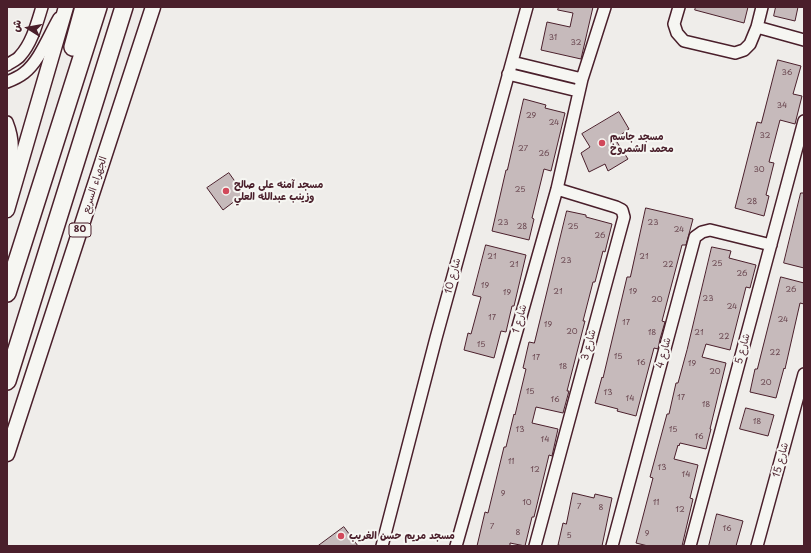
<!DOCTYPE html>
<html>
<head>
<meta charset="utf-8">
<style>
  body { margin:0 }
  #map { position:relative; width:811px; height:553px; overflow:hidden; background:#efedea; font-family:"Playpen Sans","Playpen Sans Arabic",sans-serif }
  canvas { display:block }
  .frame { position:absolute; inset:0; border:8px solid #4a1f2b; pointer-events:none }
  .north { position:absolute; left:8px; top:8px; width:40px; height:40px; -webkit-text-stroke:3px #f6f6f2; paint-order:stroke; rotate:281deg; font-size:11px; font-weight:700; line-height:16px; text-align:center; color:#4a1f2b }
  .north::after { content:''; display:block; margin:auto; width:14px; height:18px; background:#4a1f2b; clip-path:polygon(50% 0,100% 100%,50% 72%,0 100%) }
</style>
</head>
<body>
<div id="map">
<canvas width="811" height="553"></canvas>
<div class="frame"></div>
<div class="north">ش</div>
</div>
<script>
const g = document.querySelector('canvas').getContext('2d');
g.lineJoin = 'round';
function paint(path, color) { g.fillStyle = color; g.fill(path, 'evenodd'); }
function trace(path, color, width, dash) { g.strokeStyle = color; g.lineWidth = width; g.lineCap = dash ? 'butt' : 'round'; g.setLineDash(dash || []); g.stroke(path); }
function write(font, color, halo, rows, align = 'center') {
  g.font = font + ' "Playpen Sans","Playpen Sans Arabic",sans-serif'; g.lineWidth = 4; g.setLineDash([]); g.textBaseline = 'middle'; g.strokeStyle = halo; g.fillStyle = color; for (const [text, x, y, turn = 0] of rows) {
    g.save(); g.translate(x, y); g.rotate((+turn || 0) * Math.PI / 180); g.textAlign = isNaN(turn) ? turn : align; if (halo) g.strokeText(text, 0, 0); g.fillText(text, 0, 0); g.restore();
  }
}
const building = new Path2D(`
  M559,7h34l-12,52 -40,-9 6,-28 23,5 3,-14 -15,-3z
  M696,7h52l-4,16 -49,-13z
  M776,7h22l-3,14 -21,-5z
  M778,60l23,6 -8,28 9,2 -7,28 -15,-4 -11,42 5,1 -8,32 3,1 -5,20 -29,-8 22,-86 4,1z
  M524,99l22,6 -1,3 20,5 -14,58 -7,-2 -12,49 2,1 -5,21 -37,-9 14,-61h1z
  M619,112l10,17 -14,10 13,20 -20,12 -3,-7 -16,8 -8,-19 9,-6 -8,-13z
  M229,173l15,21 -21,16 -16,-22z
  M801,193h3v75l-20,-5z
  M646,208l47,11 -7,26h-4l-20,76 3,1 -5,17 -2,10 -4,-1 -18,68 -19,-5 1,-2 -23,-6 7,-26 1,1 24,-101h3z
  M567,211l19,4v2l26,7 -7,28 -2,-1 -8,31h-2l-10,39h2l-18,70h2l-6,22 -27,-6 -4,16 26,6 -6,27 -3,-1 -15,62h-2l-7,29 -15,-3v3h-33l8,-34 3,1 16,-66h2l8,-33 1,1 11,-46 -3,-1 6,-26 5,1z
  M486,245l40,10 -12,51h-2l-6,26 -5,-1 -7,27 -30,-8 4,-17 3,1 10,-37 -8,-2z
  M712,247l19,4 -2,7 27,7 -6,23 -4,-1 -16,63 -24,-6 -4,13 24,6 -16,66h1l-5,20 -26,-6 -1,3 -1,-1 -4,14 24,6 -8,33 3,1 -11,47h-34l-12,-3 17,-65 -3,-1 17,-63h2l7,-31h2l9,-33z
  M781,277l23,6v21l-4,-1 -15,66 -1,-1 -8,30 -26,-6 5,-23h2z
  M746,408l28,7 -6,21 -28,-7z
  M573,493l21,5 1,-4 17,4 -10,48h-39l-5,-1 5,-22 3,1z
  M717,514l26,7 -7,25h-27z
  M344,527l14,19h-40z`);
paint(building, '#c6babb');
trace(building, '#4a1f2b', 1);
const minor = new Path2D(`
  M679,7l-5,17 3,9 7,8 51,12 9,-3 6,-6 7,-17 5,-20
  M757,27l47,13
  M512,62l70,17
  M7,65c4,-3 10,-5 13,-9 12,-13 17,-33 22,-49
  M508,74l70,17
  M7,82c5,-2 12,-5 17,-9 15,-11 25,-38 35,-55
  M7,122c8,20 6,34 0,55
  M382,546l54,-208 91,-331
  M456,546l101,-357 25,-110 23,-72
  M535,546l89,-329 -2,-7 -6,-3 -59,-18
  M612,546l83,-309 7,-5 8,-2 61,15
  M690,546l114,-425
  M757,546l47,-172`);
const major = new Path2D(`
  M7,210l59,-203
  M7,454l146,-447`);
const highway = new Path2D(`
  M73,47l11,-40
  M7,293l91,-286
  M7,381l117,-374`);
trace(minor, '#4a1f2b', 14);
trace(major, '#4a1f2b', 17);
trace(highway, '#4a1f2b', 20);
trace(minor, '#f6f6f2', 11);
trace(major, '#f6f6f2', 14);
trace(highway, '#f6f6f2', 17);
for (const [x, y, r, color] of [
  [602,143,4,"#d1495b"],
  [226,191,4,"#d1495b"],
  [341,536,4,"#d1495b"]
]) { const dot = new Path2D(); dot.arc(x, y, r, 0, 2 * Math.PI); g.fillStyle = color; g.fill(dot); trace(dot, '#f6f6f2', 1.5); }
write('8px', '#69464f', null, [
  ["31",553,38],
  ["32",576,43],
  ["36",787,73],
  ["34",782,106],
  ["29",531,116],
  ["24",554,123],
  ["32",765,136],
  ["27",523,149],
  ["26",544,154],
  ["30",759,170],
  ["25",520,190],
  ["28",752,202],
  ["23",503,223],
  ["23",653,223],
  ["28",522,227],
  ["25",573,227],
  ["24",679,230],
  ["26",600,236],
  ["21",492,257],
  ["21",644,257],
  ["23",566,261],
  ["25",717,264],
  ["21",514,265],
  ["22",668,265],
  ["26",742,274],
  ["19",485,286],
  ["26",791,290],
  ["21",558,292],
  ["19",633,292],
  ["19",507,293],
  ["23",708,299],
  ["20",657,300],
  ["24",732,307],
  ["17",492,318],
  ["24",783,320],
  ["17",626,323],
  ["19",548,325],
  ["20",572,332],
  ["18",652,333],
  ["21",699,333],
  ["22",724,337],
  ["15",481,345],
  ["22",775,353],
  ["15",618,357],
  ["17",536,358],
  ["16",641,363],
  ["19",692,364],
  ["18",563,367],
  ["20",715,372],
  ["20",766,383],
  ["15",530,392],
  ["13",608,393],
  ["17",681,398],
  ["14",630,399],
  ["16",555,400],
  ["18",706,405],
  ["18",757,422],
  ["13",520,430],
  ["15",673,430],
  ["16",699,437],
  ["14",545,440],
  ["11",511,462],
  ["13",662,468],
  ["12",535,470],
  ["14",686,475],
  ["9",503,494],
  ["10",527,503],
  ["11",656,503],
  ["7",579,507],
  ["8",601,508],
  ["12",680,510],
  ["7",492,527],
  ["16",727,529],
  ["8",518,533],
  ["9",647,534],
  ["5",569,536]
]);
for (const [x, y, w] of [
  [80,230,22]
]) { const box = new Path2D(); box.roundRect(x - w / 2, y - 7, w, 14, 3); g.fillStyle = '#f6f6f2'; g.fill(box); trace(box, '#4a1f2b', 1); }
write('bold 9px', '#4a1f2b', null, [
  ["80",80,230]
]);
write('bold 10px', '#4a1f2b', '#f6f6f2', [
  ["مسجد جاسم",610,137],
  ["محمد الشمروخ",610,149],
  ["مسجد آمنه علي صالح",234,185],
  ["وزينب عبدالله العلي",234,197],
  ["مسجد مريم حسن الغريب",349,536]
], 'left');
write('10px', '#4a1f2b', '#f6f6f2', [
  ["الجهراء السريع",95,185,-72],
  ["شارع 10",453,276,-75],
  ["شارع 1",520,319,-74],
  ["شارع 3",589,345,-75],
  ["شارع 5",743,349,-75],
  ["شارع 4",664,353,-75],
  ["شارع 15",781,460,-75]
]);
</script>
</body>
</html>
